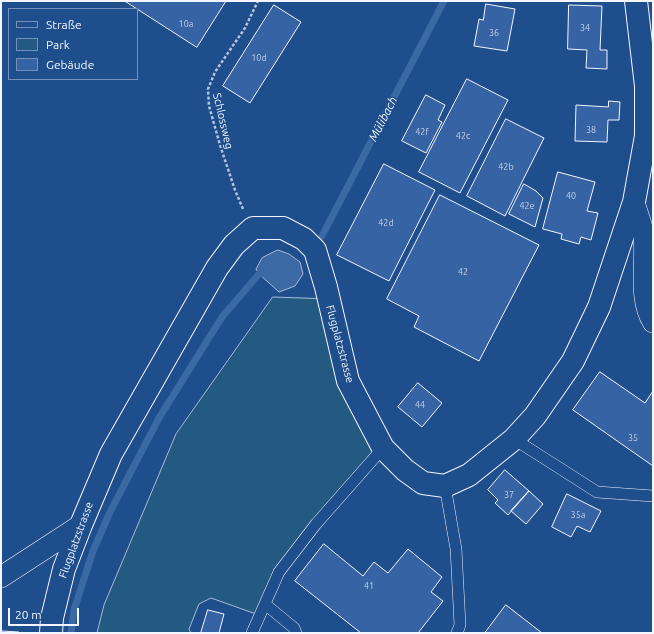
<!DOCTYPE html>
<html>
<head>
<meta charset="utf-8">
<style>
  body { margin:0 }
  #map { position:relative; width:654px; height:634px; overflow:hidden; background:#1f4e8c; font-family:Ubuntu,sans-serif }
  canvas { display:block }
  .frame { position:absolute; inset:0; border:2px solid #f2f6ff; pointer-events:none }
  .legend { position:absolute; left:8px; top:8px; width:130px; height:72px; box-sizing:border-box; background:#1f4e8c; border:1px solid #7391ba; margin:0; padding:5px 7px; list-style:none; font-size:12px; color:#f2f6ff }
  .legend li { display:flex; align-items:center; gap:8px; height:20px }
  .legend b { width:20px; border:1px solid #7391ba }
  .scale { position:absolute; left:8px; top:608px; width:71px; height:18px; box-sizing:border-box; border:2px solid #f2f6ff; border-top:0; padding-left:5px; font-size:12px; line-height:14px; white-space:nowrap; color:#f2f6ff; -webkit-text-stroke:3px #1f4e8c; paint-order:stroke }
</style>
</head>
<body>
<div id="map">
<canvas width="654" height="634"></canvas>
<div class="frame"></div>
<ul class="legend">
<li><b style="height:5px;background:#1f4e8c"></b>Straße</li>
<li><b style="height:11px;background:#245a82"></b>Park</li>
<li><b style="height:11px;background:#3563a3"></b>Gebäude</li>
</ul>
<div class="scale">20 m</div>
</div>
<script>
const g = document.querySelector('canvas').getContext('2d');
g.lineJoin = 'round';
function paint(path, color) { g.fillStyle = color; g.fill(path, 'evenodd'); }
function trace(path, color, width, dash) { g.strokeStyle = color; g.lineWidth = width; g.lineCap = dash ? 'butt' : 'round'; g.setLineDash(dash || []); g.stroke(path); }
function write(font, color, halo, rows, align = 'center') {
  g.font = font + ' Ubuntu,sans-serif'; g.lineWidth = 3; g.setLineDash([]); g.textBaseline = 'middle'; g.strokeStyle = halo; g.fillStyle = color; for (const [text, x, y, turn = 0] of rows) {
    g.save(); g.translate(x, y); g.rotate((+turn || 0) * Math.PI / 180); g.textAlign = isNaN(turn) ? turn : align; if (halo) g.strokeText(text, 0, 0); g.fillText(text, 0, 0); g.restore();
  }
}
const green = new Path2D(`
  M273,297l58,2 50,149 -103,123 -22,43 -45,-16 -12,6 -10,25 2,4h-94l7,-28 72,-171z`);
paint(green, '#245a82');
trace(green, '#a8bbd7', 1);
const water = new Path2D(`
  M278,250l11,4 11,8 3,12 -8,12 -16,6 -20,-18 -3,-5 6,-11z`);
paint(water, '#3b69a3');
trace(water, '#a8bbd7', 1);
trace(new Path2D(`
  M322,236l122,-235
  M71,633l3,-23 19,-59 17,-39 49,-94 63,-101 37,-43 8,-2`), '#3b69a3', 7);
const building = new Path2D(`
  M125,1h101l-29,46z
  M486,4l29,5 -8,42 -33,-5 5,-27 4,1z
  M274,5l27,17 -51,81 -27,-17z
  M569,5l33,1 -2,44h7v19l-21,-1 1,-18 -19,-1z
  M467,79l41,21 -48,93 -41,-21z
  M426,95l19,10 -7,15 4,2 -16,31 -24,-12z
  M609,101l11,1 -1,18h-11l-1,22 -32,-1 1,-36 32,2z
  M506,119l38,19 -39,78 -38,-20z
  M384,164l51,26 -46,91 -52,-26z
  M558,172l37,10 -8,29 11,2 -7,27 -10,-3 -2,7 -18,-5 1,-5 -19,-5z
  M524,184l12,7 7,7 -8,29 -26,-13z
  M440,195l99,50 -60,116 -65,-34 5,-11 -32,-17z
  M600,372l45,31 8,-12v75l-80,-56z
  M418,383l24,20 -20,24 -24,-20z
  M505,470l24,21 -21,24 -13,-12 3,-3 -10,-10z
  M529,491l14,13 -17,20 -15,-13z
  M567,494l34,17 -11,21 -13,-6 -6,11 -19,-10z
  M324,544l39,32 11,-14 14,11 20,-24 34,28 -11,15 12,9 -25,32h-57l-66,-52z
  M506,605l36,28h-57z
  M208,610l16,4 -5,19h-18z
  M1,631l18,1v1h-18z`);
paint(building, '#3563a3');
trace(building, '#f2f6ff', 1);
const service = new Path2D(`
  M514,439l83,53 56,4
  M445,486l11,63 4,76 -3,8
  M265,604l29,24 2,5
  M252,633l27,-61 37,-48 67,-76`);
const minor = new Path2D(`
  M634,202c3,11 8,23 10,34 3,27 -6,61 9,86
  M1,577l80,-52`);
const tertiary = new Path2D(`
  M51,633l1,-15 12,-49 17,-44 30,-71 106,-186 17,-23 19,-17h30l21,11 11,11 11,37 22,94 35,67 22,22 18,13 22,3 24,-11 45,-36 21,-23 38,-55 26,-54 35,-105 12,-66v-50l-10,-85`);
trace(service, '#f2f6ff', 12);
trace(minor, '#f2f6ff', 22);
trace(tertiary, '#f2f6ff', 24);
trace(new Path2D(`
  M243,209l-8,-19 -15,-45 -11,-39 -1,-17 7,-17 30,-44 13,-27`), '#b3c4dc', 2.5, [3, 2]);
trace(service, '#1f4e8c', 11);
trace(minor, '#1f4e8c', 21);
trace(tertiary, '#1f4e8c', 22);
write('9px', '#c3d1e8', null, [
  ["10a",186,24],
  ["34",585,28],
  ["36",494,33],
  ["10d",259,58],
  ["38",591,130],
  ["42f",422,132],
  ["42c",463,136],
  ["42b",506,167],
  ["40",571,196],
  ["42e",527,206],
  ["42d",386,223],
  ["42",463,272],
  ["44",420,405],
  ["35",633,438],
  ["37",509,495],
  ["35a",578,515],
  ["41",369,586]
]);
write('11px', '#f2f6ff', '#1f4e8c', [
  ["Schlossweg",223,121,77],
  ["Flugplatzstrasse",340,344,75],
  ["Flugplatzstrasse",76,540,-70]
]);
write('italic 12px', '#f2f6ff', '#1f4e8c', [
  ["Mülibach",383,119,-63]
]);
</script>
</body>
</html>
